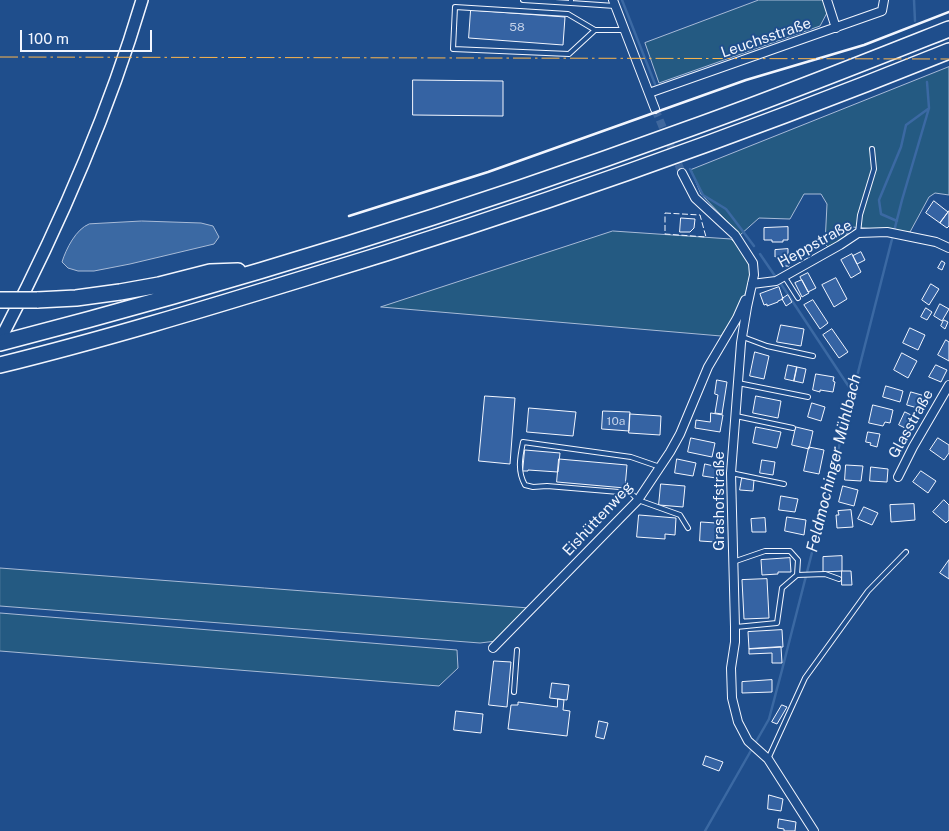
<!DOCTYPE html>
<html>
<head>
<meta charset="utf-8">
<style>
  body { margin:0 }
  #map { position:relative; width:949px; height:831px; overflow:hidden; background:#1f4e8c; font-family:"Public Sans",sans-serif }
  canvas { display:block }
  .scale { position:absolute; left:20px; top:30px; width:132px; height:22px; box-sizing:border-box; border:2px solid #f2f6ff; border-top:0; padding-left:6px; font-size:15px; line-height:18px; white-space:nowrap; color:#f2f6ff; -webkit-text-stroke:4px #1f4e8c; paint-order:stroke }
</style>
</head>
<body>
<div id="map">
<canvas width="949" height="831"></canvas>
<div class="scale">100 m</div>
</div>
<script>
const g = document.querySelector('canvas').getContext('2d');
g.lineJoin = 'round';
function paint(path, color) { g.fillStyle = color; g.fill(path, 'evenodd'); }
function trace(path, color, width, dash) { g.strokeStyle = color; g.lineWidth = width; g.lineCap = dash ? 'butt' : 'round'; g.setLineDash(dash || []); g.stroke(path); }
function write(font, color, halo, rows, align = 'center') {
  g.font = font + ' "Public Sans",sans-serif'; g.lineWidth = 4; g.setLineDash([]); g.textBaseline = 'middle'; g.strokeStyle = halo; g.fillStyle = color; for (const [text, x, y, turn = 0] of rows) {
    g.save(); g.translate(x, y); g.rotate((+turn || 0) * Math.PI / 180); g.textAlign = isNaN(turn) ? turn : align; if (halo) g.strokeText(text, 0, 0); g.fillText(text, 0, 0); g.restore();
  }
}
const green = new Path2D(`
  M759,0h65l4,11 -8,15 -161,57 -14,-40z
  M949,67v128l-14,-2 -6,4 -19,35 -58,-5 -10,13 -14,7 -3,-3 2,-40 -6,-10h-17l-14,25 -31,-1 -19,17 -39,-41 -10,-24z
  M613,231l118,8c6,6 14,13 17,21 9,25 -15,57 -27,76l-340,-29z
  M0,568l529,40 -33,33 -16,2 -480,-37z
  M0,613l457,37 1,18 -19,18 -439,-35z`);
paint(green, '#245a82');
trace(green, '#a8bbd7', 1);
const water = new Path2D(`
  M142,221l59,2 12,3 6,11 -5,7 -84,20 -36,7h-16l-10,-3 -6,-6c4,-13 14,-33 27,-38z`);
paint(water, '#3b69a3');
trace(water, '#a8bbd7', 1);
trace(new Path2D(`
  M622,0l33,84
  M914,0l1,21
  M690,169l13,26 23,14 28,37
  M897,221l-16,-7 -2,-14 22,-53 5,-22 22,-16
  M760,254l15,22
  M781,284l72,109
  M705,831l64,-112 13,-49 120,-470 27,-92 -2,-26`), '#3b69a3', 2.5);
const building = new Path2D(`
  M471,10l94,7 -2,28 -94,-7z
  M413,80l90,1v35l-90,-1z
  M934,201l14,11 -8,11 -14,-10z
  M949,211v15l-2,2 -7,-5z
  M681,218l14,1 -1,9 -4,4h-10z
  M788,227v13h-5v2h-11v-2h-8v-12z
  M788,249v7l-13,1v-7z
  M861,252l4,8 -8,4 -4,-8z
  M852,254l9,18 -10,6 -10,-18z
  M789,257v9h-8l-1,-8z
  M942,261l3,2 -3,7 -4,-2z
  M808,273l8,15 -8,4 -8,-15z
  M836,278l11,21 -13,8 -12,-22z
  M802,280l7,13 -7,4 -7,-14z
  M931,284l8,5 -10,16 -7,-5z
  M779,287l4,12 -5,2v1l-11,4v-2l-3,1 -4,-11z
  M788,295l4,7 -6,4 -4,-7z
  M813,300l15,23 -8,6 -16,-24z
  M940,304l9,5 -7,12 -8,-5z
  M926,308l6,4 -5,8 -6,-3z
  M944,320l4,2 -3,7 -4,-3z
  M781,325l23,4 -3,17 -24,-4z
  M910,328l15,7 -7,15 -15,-7z
  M832,329l16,23 -9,6 -16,-23z
  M946,340l3,2v19l-11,-6z
  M755,352l14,4 -5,23 -14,-3z
  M902,353l15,8 -9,17 -14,-8z
  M788,365l9,2 -3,14 -9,-2z
  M936,365l11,5 -6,12 -12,-5z
  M797,367l9,2 -3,14 -9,-2z
  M816,374l18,3 -1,4 2,1 -2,10 -13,-2v2l-7,-2z
  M717,380l10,2 -5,32 -7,-1 3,-18 -3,-1z
  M886,386l17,5 -3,11 -17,-5z
  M911,392l14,4 -4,13 -14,-4z
  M485,396l30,2 -5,66 -31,-3z
  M756,396l25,5 -3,17 -25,-5z
  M812,403l13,4 -4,14 -13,-4z
  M873,405l20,5 -3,13 -5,-1 -2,4 -14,-3z
  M529,408l47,4 -3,24 -46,-4z
  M603,411l27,1 -1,19 -27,-2z
  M905,412l12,6 -6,13 -12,-6z
  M711,413l12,2 -3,17 -25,-4 1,-8 14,2z
  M630,414l31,2 -1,19 -31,-2z
  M756,427l25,5 -4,16 -24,-5z
  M796,427l17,4 -4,18 -17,-4z
  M868,432l12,2 -3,13 -7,-2 1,-2 -5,-1z
  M691,438l24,5 -3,14 -24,-5z
  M938,438l11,7v8l-5,7 -14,-10z
  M809,447l15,3 -5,24 -15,-3z
  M525,450l35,3 -2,19 -30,-2v1h-5z
  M559,459l68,6 -2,23 -68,-6z
  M677,459l19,4 -3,13 -18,-3z
  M762,460l13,2 -2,13 -13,-2z
  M705,464l13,3 -2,11 -13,-2z
  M846,465l17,1 -2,15 -16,-1z
  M871,467l17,2 -1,13 -17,-1z
  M921,471l15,10 -8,12 -15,-11z
  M742,478l12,2 -1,11 -13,-1z
  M661,484l24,2 -2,21 -24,-2z
  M843,486l15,4 -4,16 -15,-4z
  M781,496l17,3 -3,13 -16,-2z
  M944,500l5,5v15l-3,3 -13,-11z
  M914,504l1,16 -24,2 -1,-17z
  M864,507l14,6 -6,12 -14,-6z
  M851,510l2,17 -16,1 -1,-13h3l-1,-4z
  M639,515l37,3 -1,17 -10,-1v5l-28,-2z
  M787,517l19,3 -2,15 -19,-4z
  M765,518l1,14h-14l-1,-13z
  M701,522l15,1 -1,19 -15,-1z
  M842,556v15l-19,1v-15z
  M790,558l1,14h-13v2l-16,1 -1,-15z
  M949,560v19l-9,-6z
  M842,571h9l1,14h-10z
  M767,579l2,39 -25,1 -2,-39z
  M782,630l1,17 -34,2 -1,-17z
  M781,647l1,16h-10v-10l-23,1v-5z
  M494,661l17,1 -4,45 -18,-2z
  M772,680v12l-30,1v-11z
  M552,683l17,2 -2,15 -17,-2z
  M558,699l6,1 -1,10 7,1 -3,25 -59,-7 3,-24h7v-3l39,5z
  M782,705l5,2 -10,17 -5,-2z
  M456,711l27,3 -2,19 -27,-3z
  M599,721l9,2 -4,16 -8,-2z
  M706,756l17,6 -4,9 -16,-6z
  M769,795l14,4 -2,12 -13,-2z
  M779,819l17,3 -1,9h-11v-2l-6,-1z`);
paint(building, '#3563a3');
trace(building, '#f2f6ff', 1);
trace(new Path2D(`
  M655,109l27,64`), '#3f679d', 8, [8, 4]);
const lane = new Path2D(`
  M523,0l48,3v-3
  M571,3l44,3
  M595,30l-26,24 -116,-5 2,-42 113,7 27,16h29
  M858,233l2,-18 14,-46 -2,-20
  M784,276l14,22
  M743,337l24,9 46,10
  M738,383l70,14
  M736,416l57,12
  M660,467l-29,-10 -108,-15c-3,15 -6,29 2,43l8,2 14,-1 84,7 7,7 42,15 8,13
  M731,473l53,11
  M733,562l32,-11h25l8,9 -1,15 -15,13 -5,35 -41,4
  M797,575l28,-1 14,5
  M514,692l3,-42
  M768,759l37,-81 63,-87 38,-39`);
const street = new Path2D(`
  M613,0l42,109
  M827,0l9,28
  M649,93l233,-82 2,-11
  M682,173l13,25 40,37 18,28 1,12 -7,32 -6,36 -10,130 4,154v15l-4,26 1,30 6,24 10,19 20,18 46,72
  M752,284l24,-3 64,-36 18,-12 29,-1 49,10 13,6
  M898,477l15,-30 36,-62
  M493,648l145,-148 32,-48 10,-18 28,-67 29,-49 8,-18`);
const secondary = new Path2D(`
  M0,340c57,-109 107,-222 142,-340`);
const highway = new Path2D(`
  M37,300l39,-2 44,-6 39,-7 51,-13 28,-1
  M0,343c233,-60 464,-132 691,-215 87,-31 172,-65 258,-99
  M0,365c102,-25 204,-56 305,-87 218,-66 433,-142 644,-227`);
trace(lane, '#f2f6ff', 6);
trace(street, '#f2f6ff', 10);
trace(secondary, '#f2f6ff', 14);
trace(highway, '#f2f6ff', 18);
trace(lane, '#1f4e8c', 4);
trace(street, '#1f4e8c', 8);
trace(secondary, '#1f4e8c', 11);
trace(highway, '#1f4e8c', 15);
const highwayBridge = new Path2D(`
  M0,300h37`);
trace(highwayBridge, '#f2f6ff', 18, []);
trace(highwayBridge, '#1f4e8c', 15);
trace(new Path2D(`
  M665,213l35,2 6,22 -41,-3z`), '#f2f6ff', 1, [6, 2.5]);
trace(new Path2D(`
  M349,216l139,-44 258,-92 118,-35 85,-33`), '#f2f6ff', 2.5);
trace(new Path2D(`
  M0,57l949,2`), '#ffb74d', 1, [18, 4, 2.5, 4]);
write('12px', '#c3d1e8', null, [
  ["58",517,27],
  ["10a",616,421]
]);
write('15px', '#f2f6ff', '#1f4e8c', [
  ["Leuchsstraße",766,38,-19],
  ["Heppstraße",815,244,-29],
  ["Glasstraße",911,424,-61],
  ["Grashofstraße",719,501,-90],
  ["Eishüttenweg",598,519,-47]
]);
write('italic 16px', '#f2f6ff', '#1f4e8c', [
  ["Feldmochinger Mühlbach",834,463,-76]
]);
</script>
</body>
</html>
